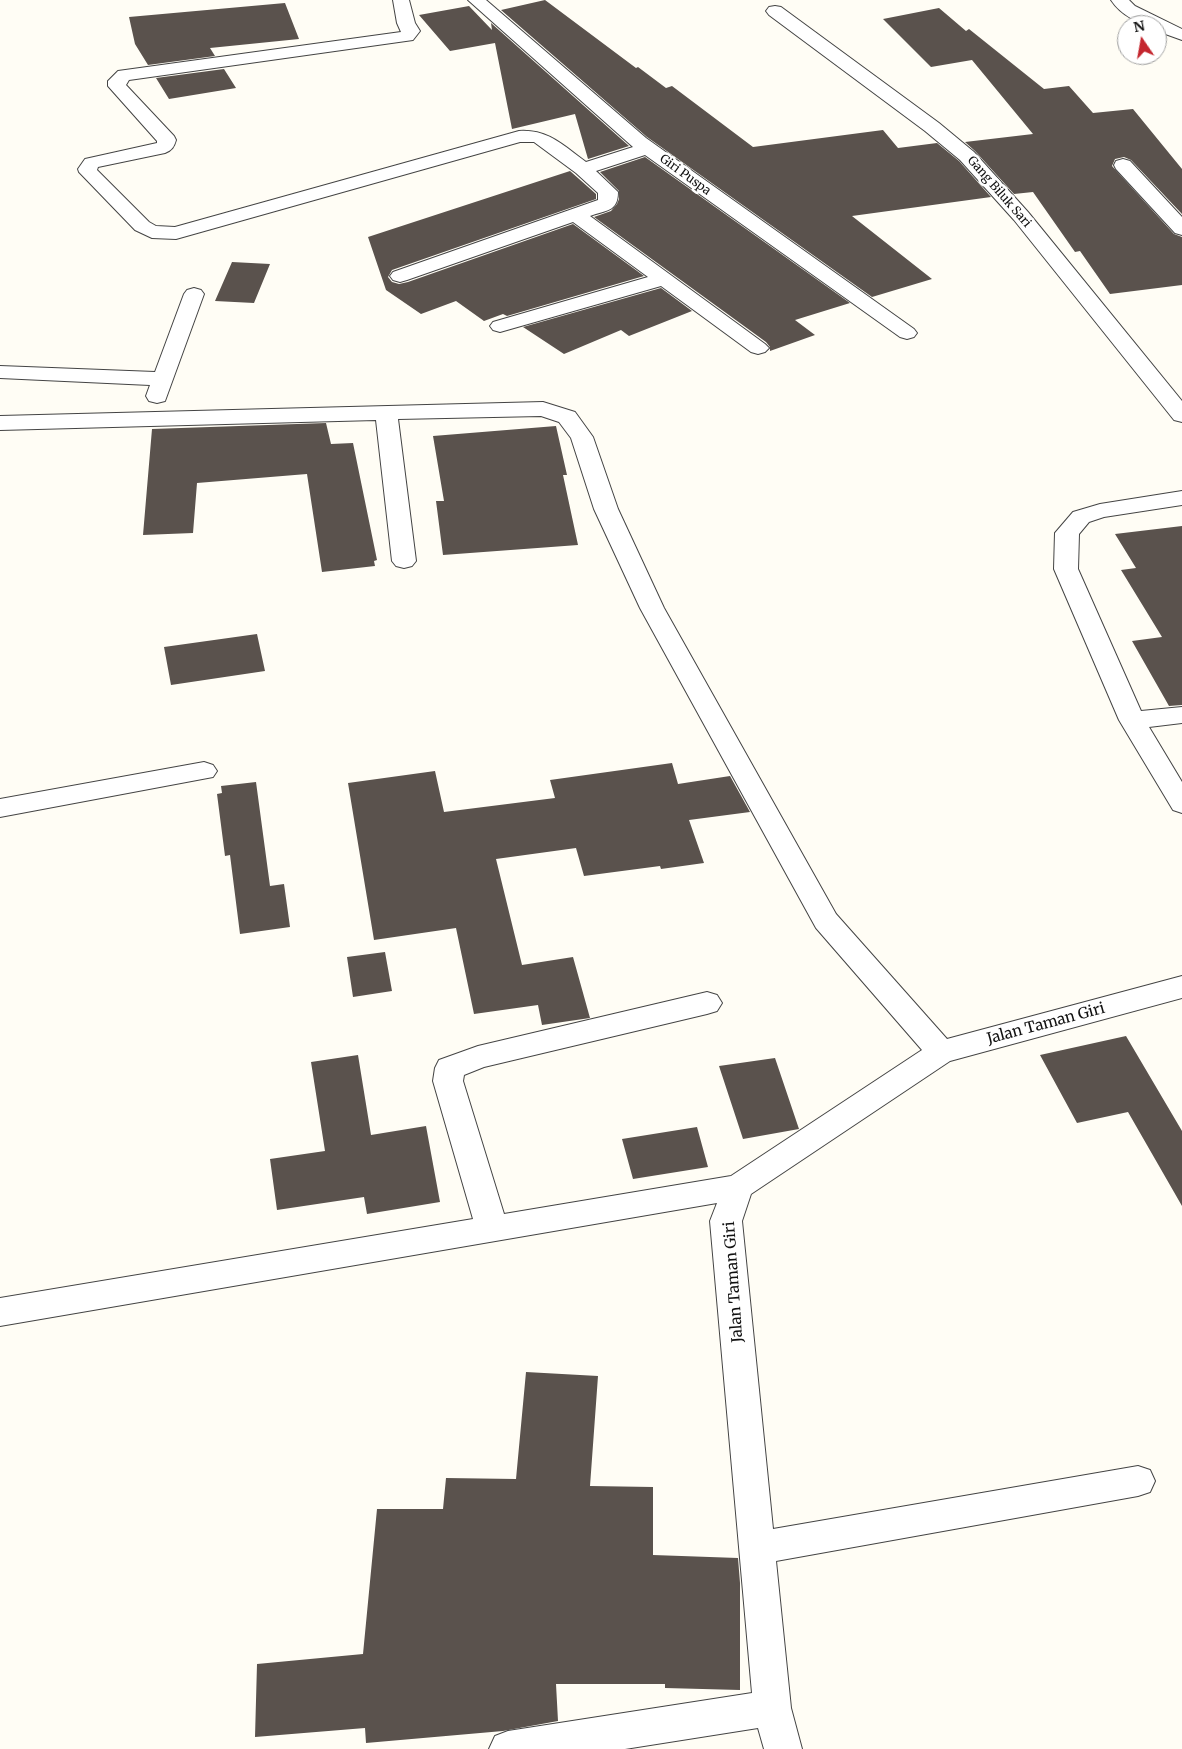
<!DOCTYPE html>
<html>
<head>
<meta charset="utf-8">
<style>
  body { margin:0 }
  #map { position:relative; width:1182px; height:1749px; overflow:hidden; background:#fffdf5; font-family:Merriweather,serif }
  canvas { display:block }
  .north { position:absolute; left:1117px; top:15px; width:50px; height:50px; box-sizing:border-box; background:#fff; border:1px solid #a0a0a0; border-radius:50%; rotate:348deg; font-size:14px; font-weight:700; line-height:20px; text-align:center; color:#111 }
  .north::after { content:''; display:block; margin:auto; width:18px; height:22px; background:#c4262e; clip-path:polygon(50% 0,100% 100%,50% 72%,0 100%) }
</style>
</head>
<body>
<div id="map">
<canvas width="1182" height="1749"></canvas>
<div class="north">N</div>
</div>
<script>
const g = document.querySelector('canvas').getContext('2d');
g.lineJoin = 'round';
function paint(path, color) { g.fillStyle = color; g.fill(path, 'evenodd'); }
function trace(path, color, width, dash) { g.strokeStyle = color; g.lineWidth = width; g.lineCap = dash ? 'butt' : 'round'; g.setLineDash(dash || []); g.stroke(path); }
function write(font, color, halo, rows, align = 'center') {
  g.font = font + ' Merriweather,serif'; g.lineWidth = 5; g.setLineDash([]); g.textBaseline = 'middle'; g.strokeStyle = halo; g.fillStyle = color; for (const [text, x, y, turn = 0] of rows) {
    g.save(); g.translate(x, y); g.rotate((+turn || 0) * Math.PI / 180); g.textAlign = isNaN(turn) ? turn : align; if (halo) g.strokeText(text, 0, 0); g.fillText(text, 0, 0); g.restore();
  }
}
paint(new Path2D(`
  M545,0l91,68 2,-1 28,21 6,-2 81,61 130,-17 15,18 39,-5 22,18 32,36 -139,19 80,63 -60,18 -225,-160 -146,-127z
  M285,3l14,36 -89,9 5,8 -67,9 -13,-21 -6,-27z
  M469,6l23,24 -1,-7 138,123 -41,13 -13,-45 -63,15 -17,-86 -45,8 -31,-36z
  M939,8l27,23 3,-2 75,60 25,-3 24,27 40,-4 49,60v45l-51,-54 -7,-3 -9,2 -3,7 62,68 8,3v48l-72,9 -30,-43 -5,1 -42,-60 -19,2 -39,-43 -10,-9 68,-8 -61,-74 -41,7 -48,-48z
  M224,69l12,19 -67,11 -13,-21z
  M645,157l205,146 -55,17 20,15 -45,16v-4l-4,-5 -172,-125 17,-6 6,-7 2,-5v-8l-19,-19z
  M570,171l26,23v5l-204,71 -4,7 4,5 7,2 9,-2 165,-58 71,52 -137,40 -4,-2 -19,7 -28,-20 -35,13 -35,-24 -18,-53z
  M232,262l38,2 -16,39 -39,-2z
  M661,288l31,23 -63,25 -8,-6 -57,24 -41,-27z
  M326,423l5,21 22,-1 24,117 -3,1 1,5 -53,6 -15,-98 -110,9 -4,50 -50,2 9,-106z
  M556,426l11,49h-4l15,70 -135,10 -7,-54h8l-11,-65z
  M1182,526v179l-13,1 -37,-65 30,-4 -41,-67 15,-2 -21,-34z
  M257,634l8,37 -94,14 -7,-38z
  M672,763l6,21 52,-8 20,36 -61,8 15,43 -43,6 -1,-3 -76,10 -8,-28 -80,11 26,106 51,-8 17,61 -48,7 -4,-20 -64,9 -18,-86 -82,12 -26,-157 87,-12 9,41 111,-14 -5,-18z
  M256,782l14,104 14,-2 6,43 -50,7 -10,-79 -5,1 -8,-62 5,-1 -1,-7z
  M385,952l7,39 -39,6 -6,-40z
  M1126,1036l56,95v75l-54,-94 -51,11 -37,-68z
  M358,1055l13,80 55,-9 14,76 -73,12 -3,-17 -87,13 -7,-51 55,-8 -14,-89z
  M775,1058l24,71 -56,10 -24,-73z
  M697,1127l11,40 -75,12 -11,-40z
  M526,1372l72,4 -8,110 63,1v68l85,3 2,25v107l-75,-2v-4h-109l2,37 -55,10 -137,12 -1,-15 -110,9 2,-73 106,-10 14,-145h66l3,-31 70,1z`), '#5a524d');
const minor = new Path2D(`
  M393,0h16l6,23 5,8 -7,9 -284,40 -3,5 48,51 2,4c-2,7 -4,10 -11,13l-67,14 -1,3 52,52 7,4 19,1 344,-96c29,-2 45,15 67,31l47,-15 -165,-147h18l160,138 268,191 3,4 -3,4 -7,2 -7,-2 -255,-182 -49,16 22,21c0,20 -12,18 -28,24l175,128 4,4 -4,4 -7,2 -7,-2 -90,-66 -161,46 -7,-2 -3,-4 3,-4 155,-45 -75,-55 -166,58 -7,2 -7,-2 -3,-4 3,-4 205,-72v-7l-22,-20 -42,-31h-14l-344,97 -24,-1 -17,-8 -56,-58 -1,-3 7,-10 72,-16v-2l-49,-55v-5l10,-10 283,-39 -4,-9z
  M1111,0h18l6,6 47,23v11l-25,-9v-6c-18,0 -36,-10 -46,-25z
  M775,6l6,1 158,116 35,29 54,60 154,189v21l-8,-2 -160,-200 -54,-60 -35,-29 -156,-116 -3,-4 3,-4z
  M1123,159l7,2 52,56v18l-7,-2 -59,-64 -2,-4 2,-4z
  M194,288l7,2 3,4 -39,107 -8,2 -8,-2 -3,-5 4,-11 -150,-7v-12l155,6 29,-78 3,-4z
  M543,402l32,10 18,25 25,72 46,99 172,306 111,125 235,-63v22l-232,63 -199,133 -9,27 31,308 365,-63 12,4 5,11 -5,11 -12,4 -362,65 15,147 11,41h-38l-6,-21 -133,21h-136l6,-13 13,-5 244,-38 -42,-472 7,-18 -717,123v-28l473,-79 -40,-138 2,-13 4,-8 39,-14 229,-54 10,3 5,8 -5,8 -10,3 -223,53 -20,8 -1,6 41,133 227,-38 191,-126 -106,-122 -176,-320 -46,-99 -23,-71 -12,-16 -18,-6 -143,3 18,142 -4,5 -8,2 -8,-2 -4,-5 -16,-141 -376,10v-14z
  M1182,491v14l-78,12 -15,5 -10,12 -1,35 63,142 41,-4v16l-33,4 33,55v31l-9,-3 -54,-90 -65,-151 1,-36 18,-21 27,-8z
  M204,762l9,3 4,6 -4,6 -213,40v-18z`);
trace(minor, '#444', 2);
paint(minor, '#fff');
write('12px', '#111', '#fff', [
  ["Giri Puspa",685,175,36],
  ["Gang Biluk Sari",999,192,49]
]);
write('15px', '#111', '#fff', [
  ["Jalan Taman Giri",1046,1024,-15],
  ["Jalan Taman Giri",734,1282,-94]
]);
</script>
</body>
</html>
